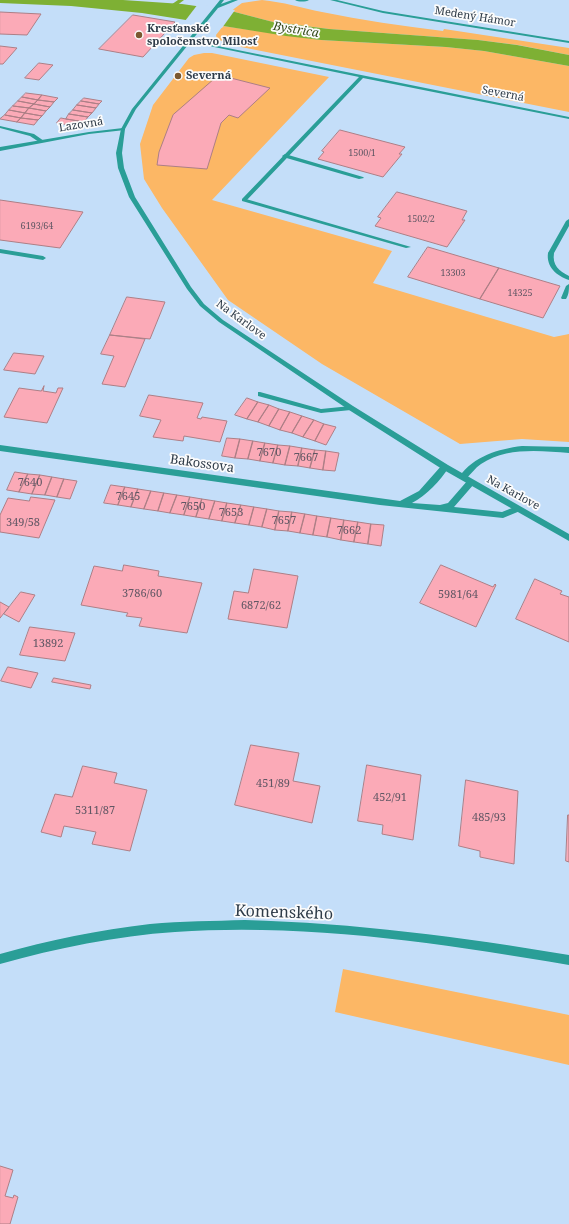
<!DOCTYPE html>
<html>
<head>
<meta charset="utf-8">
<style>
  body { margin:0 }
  canvas { display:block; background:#c4def9 }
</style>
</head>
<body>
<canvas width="569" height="1224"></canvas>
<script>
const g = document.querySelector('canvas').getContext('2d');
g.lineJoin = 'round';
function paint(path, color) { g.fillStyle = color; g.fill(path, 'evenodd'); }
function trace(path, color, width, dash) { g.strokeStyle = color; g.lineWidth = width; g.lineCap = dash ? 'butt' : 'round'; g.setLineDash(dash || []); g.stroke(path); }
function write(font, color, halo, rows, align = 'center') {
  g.font = font + ' "Noto Serif",serif'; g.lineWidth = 3.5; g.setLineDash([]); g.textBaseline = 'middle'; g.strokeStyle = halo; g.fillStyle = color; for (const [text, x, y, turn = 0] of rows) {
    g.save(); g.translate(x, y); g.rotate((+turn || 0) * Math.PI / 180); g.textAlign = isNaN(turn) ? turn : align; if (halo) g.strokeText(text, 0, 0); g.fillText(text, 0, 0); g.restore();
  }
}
paint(new Path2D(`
  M262,0c21,2 40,8 60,12 40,8 80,14 121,19l1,-2 125,19v7l-51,-10 -40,-5 -149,-11 -56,-7 -42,-11 11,-8z
  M223,26l98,14 125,7 38,4 85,15v46l-338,-67 -14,-6 -1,-4z
  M204,53h8l117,24 -117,123 180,51 -19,32 181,54 15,-3v108l-47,-3 -62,5 -138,-80 -94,-64 -66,-92 -18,-29 -4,-35 13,-39 36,-47 5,-3z
  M343,969l226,46v50l-234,-53z`), '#fcb765');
paint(new Path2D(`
  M0,0h123l59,4 49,7 42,11 56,7 149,11 39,5 52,10v11l-85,-15 -38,-4 -125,-7 -35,-4 -144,-23 -71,-7 -71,-3z`), '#7eb034');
paint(new Path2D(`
  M198,4l8,1 29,5 -13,18 -37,-7z`), '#c4def9');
paint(new Path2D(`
  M178,0h6l-12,9h-4v-2z`), '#7eb034');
const building = new Path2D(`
  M0,12l41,2 -14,21 -27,-1z
  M133,15l42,7 -32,35 -44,-8z
  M0,46l17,2 -14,16h-3z
  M39,63l14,2 -14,15 -14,-2z
  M219,75l51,13 -32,30 -9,-3 -8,8 -14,46 -50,-4 2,-13 14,-37z
  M26,93l16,2 -4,5 -16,-3z
  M42,95l16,3 -4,4 -16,-2z
  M22,97l16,3 -4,4 -16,-3z
  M84,98l18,3 -3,3 -18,-3z
  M38,100l16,2 -4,5 -16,-3z
  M18,101l16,3 -5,4 -16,-2z
  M81,101l18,3 -3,4 -19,-3z
  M34,104l16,3 -4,4 -17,-3z
  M77,105l19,3 -4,5 -19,-3z
  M13,106l16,2 -4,5 -16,-3z
  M29,108l17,3 -4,5 -17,-3z
  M9,110l16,3 -4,5 -16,-3z
  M73,110l19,3 -4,4 -19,-3z
  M25,113l17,3 -4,4 -17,-2z
  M69,114l19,3 -4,5 -18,-3z
  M5,115l16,3 -4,4 -17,-3z
  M21,118l17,2 -4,5 -17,-3z
  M61,118l5,1 13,2 -4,5 -18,-3z
  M340,130l65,17 -6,7h3l-19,23 -65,-18 6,-7 -2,-1z
  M397,192l70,19 -5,9h3l-18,27 -72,-21 6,-8 -3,-1z
  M0,200l83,12 -23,36 -60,-8z
  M428,247l71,21 -19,31 -72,-22z
  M499,268l61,18 -17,32 -63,-19z
  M127,297l38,5 -15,37 -40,-4z
  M110,335l35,4 -20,48 -23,-3 12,-28 -13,-2z
  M14,353l30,3 -9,18 -31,-4z
  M44,386l-1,5 13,2 2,-5h5l-16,35 -43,-6 15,-29 22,3z
  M149,395l54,8 -6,15 4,1 1,-2 25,4 -7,21 -36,-6 -1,5 -30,-4 8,-17 -21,-4z
  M247,398l11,4 -11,17 -12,-4z
  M258,402l11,3 -11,17 -11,-3z
  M269,405l10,4 -10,17 -11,-4z
  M279,409l11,3 -10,18 -11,-4z
  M290,412l12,4 -10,17 -12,-3z
  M302,416l12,4 -11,17 -11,-4z
  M314,420l10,4 -9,17 -12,-4z
  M324,424l12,3 -10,18 -11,-4z
  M227,438l13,1 -5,19 -13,-2z
  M240,439l13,2 -5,18 -13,-1z
  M253,441l12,2 -5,18 -12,-2z
  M265,443l13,2 -5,18 -13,-2z
  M278,445l12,1 -5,19 -12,-2z
  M290,446l12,2 -4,18 -13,-1z
  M302,448l13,2 -5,18 -12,-2z
  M315,450l11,1 -3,19 -13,-2z
  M326,451l13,2 -4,18 -12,-1z
  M15,472l13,2 -9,18 -12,-2z
  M28,474l12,1 -8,19 -13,-2z
  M40,475l12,2 -7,18 -13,-1z
  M52,477l12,2 -7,18 -12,-2z
  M64,479l13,2 -7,18 -13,-2z
  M111,485l14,2 -7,18 -14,-2z
  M125,487l13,2 -7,18 -13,-2z
  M138,489l13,2 -7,18 -13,-2z
  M151,491l13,2 -6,18 -14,-2z
  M164,493l13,2 -7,18 -12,-2z
  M177,495l13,2 -6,18 -14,-2z
  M31,497l24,3 -16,38 -39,-6v-17l8,-17 21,3z
  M190,497l12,2 -6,18 -12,-2z
  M202,499l13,2 -6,18 -13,-2z
  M215,501l12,2 -5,18 -13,-2z
  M227,503l14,2 -6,18 -13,-2z
  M241,505l13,2 -5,18 -14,-2z
  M254,507l13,2 -5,18 -13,-2z
  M267,509l12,2 -4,19 -13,-3z
  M279,511l13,1 -4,19 -13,-1z
  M292,512l13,2 -5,19 -12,-2z
  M305,514l12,2 -4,19 -13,-2z
  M317,516l14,2 -4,19 -14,-2z
  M331,518l13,2 -3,20 -14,-3z
  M344,520l14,2 -4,20 -13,-2z
  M358,522l13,2 -3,20 -14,-2z
  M371,524l13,1 -3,21 -13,-2z
  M124,565l35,6 -1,5 44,7 -15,50 -48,-7 3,-8 -16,-2 2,-3 -47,-8 13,-39 28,5z
  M441,565l52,22 2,-3 1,1 -20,42 -56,-24z
  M254,569l44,7 -11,52 -59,-9 6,-28 14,2z
  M535,579l27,12 -2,3 9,3v45l-53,-23z
  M21,592l14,3 -16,27 -15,-8z
  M0,602l9,5 -9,11z
  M30,627l45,6 -10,28 -45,-6z
  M8,667l30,6 -7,15 -30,-7z
  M54,678l37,7 -1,4 -38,-7z
  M251,745l48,8 -6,28 27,5 -8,37 -77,-18z
  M367,765l54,10 -8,65 -31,-6 1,-9 -25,-4z
  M83,766l34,7 -3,10 33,7 -17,61 -38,-7 4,-12 -32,-6 -3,11 -20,-5 14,-38 17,3z
  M466,780l52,11 -4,73 -34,-7v-6l-21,-5z
  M568,815h1v47l-3,-1z
  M0,1166l13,4 -8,26 8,2 1,-3 4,2 -8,27h-10z`);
paint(building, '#fbaab7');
trace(building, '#ad7f86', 1);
paint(new Path2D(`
  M0,126l34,8 10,7 -5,1 -9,-6 -30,-8z
  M285,154l78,23 1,1 -5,1 -76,-22 -1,-1z
  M242,199h4l165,48 -5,1 -164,-47z
  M0,249l43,7 3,2 -3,2 -43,-7z
  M551,251l3,2c-2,12 5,18 15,23v4c-12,-4 -23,-13 -21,-27z
  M569,284c0,6 0,10 -3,15h-4l-1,-1 5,-12z
  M258,392h2l61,17 30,-3 3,2 -3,2 -30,3 -63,-17z`), '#2a9e97');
paint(new Path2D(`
  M188,40l381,77v2l-206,-41 -117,123h-4v-2l117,-122 -169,-35h-2z
  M123,128l2,1v1l-36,4 -89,17v-4l89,-15z
  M569,219v7l-15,27 -5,1 -1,-1 18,-32z
  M0,445l400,56 19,-10 23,-26 3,-1 4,3c-9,14 -22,28 -37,36l28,2 8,-2 20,-23 3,-1 4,3 -1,2 -20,23 48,5 15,-6 4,3 -1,2 -17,7 -123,-13 -380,-54z
  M522,446l47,1v6c-29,-2 -62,-6 -88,11 -6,4 -10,10 -15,15l-3,1 -4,-3c15,-21 39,-28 63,-31z`), '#2a9e97');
paint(new Path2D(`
  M220,0h4l-3,4 11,-4h6l-20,8 -82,101 -11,20 -3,24 2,15 11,29 56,90 13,17 19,16 130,86 95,59 121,69v7l-127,-72 -93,-59 -130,-88 -19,-16 -13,-17 -58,-92 -11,-29 -2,-15 5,-24 11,-20z
  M295,0h14c-3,2 -11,2 -14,0z
  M330,0h7l46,11 186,30v2l-186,-30z
  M245,920c110,3 216,17 324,35v10c-130,-22 -262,-42 -394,-33 -59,4 -118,16 -175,32v-10c49,-14 99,-24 150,-30 32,-3 64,-3 95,-4z`), '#2a9e97');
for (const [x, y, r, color] of [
  [139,35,4,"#7a5830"],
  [178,76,4,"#7a5830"]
]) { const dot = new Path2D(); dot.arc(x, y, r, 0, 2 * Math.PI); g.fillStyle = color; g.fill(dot); trace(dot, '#fcfcfc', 1.5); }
write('9px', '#615764', null, [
  ["1500/1",362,153],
  ["1502/2",421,219],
  ["6193/64",37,226],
  ["13303",453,273],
  ["14325",520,293]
]);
write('11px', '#2e3b48', '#fcfcfc', [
  ["Medený Hámor",475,17,9],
  ["Severná",503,94,11],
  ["Lazovná",81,125,-9],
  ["Na Karlove",241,320,36],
  ["Na Karlove",513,493,29]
]);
write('bold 11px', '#2e3b48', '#fcfcfc', [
  ["Kresťanské",147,29],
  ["spoločenstvo Milosť",147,42],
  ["Severná",186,76]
], 'left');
write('11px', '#615764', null, [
  ["7670",269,453],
  ["7667",306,458],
  ["7640",30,483],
  ["7645",128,497],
  ["7650",193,507],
  ["7653",231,513],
  ["7657",284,521],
  ["349/58",23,523],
  ["7662",349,531],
  ["3786/60",142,594],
  ["5981/64",458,595],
  ["6872/62",261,606],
  ["13892",48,644],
  ["451/89",273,784],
  ["452/91",390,798],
  ["5311/87",95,811],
  ["485/93",489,818]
]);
write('italic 12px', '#354a1a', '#fcfcfc', [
  ["Bystrica",296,30,9]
]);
write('13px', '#2e3b48', '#fcfcfc', [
  ["Bakossova",202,464,8]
]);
write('16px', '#2e3b48', '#fcfcfc', [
  ["Komenského",284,913,2]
]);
</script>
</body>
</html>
